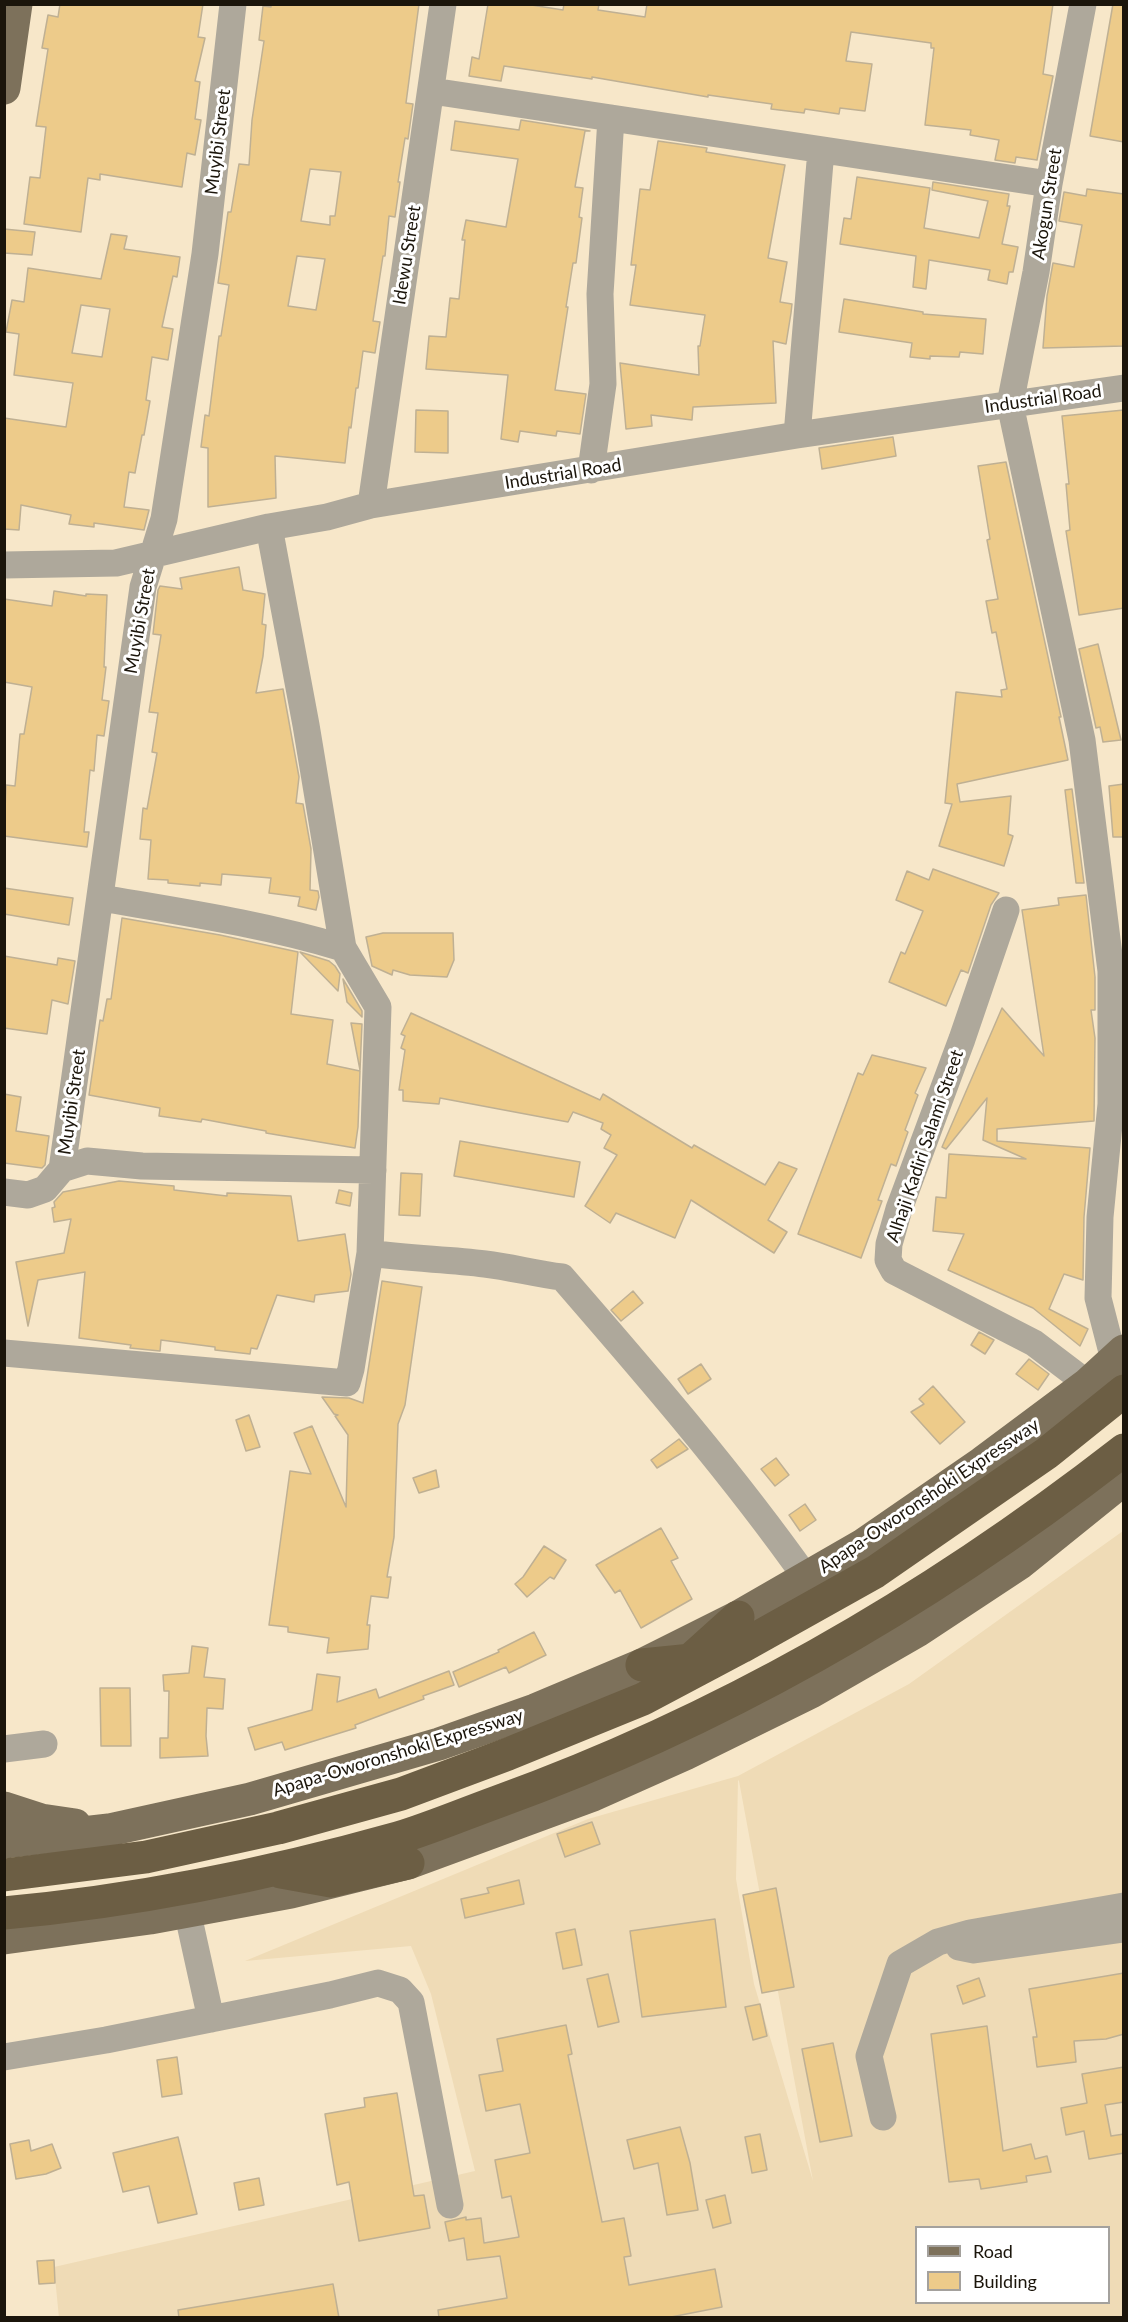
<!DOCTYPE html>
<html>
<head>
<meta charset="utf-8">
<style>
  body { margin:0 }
  #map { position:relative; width:1128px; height:2322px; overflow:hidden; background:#f7e7c9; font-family:Lato,sans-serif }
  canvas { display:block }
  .frame { position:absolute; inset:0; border:6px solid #1b150b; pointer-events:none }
  .legend { position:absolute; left:915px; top:2226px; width:195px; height:78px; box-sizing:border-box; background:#fff; border:2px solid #a4a19d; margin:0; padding:8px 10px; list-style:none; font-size:18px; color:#1b150b }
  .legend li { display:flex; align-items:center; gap:12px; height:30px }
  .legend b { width:30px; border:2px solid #a4a19d }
</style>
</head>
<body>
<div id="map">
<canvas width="1128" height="2322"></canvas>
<div class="frame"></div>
<ul class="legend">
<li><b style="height:8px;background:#7d715b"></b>Road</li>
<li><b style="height:16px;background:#edcb8a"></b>Building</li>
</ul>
</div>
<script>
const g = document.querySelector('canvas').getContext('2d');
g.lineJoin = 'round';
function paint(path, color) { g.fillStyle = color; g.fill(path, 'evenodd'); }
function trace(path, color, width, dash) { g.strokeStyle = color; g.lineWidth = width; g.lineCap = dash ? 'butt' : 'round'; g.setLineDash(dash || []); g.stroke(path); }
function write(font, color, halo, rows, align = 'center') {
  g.font = font + ' Lato,sans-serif'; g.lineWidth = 6; g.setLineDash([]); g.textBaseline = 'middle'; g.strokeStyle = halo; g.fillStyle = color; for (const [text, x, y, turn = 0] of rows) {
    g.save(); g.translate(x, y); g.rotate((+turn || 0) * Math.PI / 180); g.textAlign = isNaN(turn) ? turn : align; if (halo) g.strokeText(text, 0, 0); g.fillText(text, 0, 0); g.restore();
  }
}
paint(new Path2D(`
  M1123,1531v786l-1064,1 -5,-51 421,-96 -44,-177 -20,-48 -166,15 343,-142 150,-43 171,-92zM738,1780l1,1 74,400 -59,-197 -18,-105zM916,2228h192v74h-192z`), '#efdbb6');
const building = new Path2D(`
  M60,4h143l-5,33 7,1 -10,43 5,1 -5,37 6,1 -6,35 -8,-2 -5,34 -82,-13v6l-12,-2 -7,54 -57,-8 6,-47 10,1 6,-51 -10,-1 12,-77 -6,-1 6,-33 10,2z
  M271,4h148l-13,99 7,1 -5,35 -3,-1 -7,44h2l-5,35 -6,-1 -4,40h-2l-10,65 7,1 -5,31 -12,-2 -5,37h-2l-5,40 -2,-1 -4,36 -70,-7 1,42 -68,9v-59l-7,-1 4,-32 4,1 10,-80h2l8,-51 -11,-2 10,-71h3l8,-48 10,1 3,-45 12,-79 -5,-1 4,-34 8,1zM310,169l31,3 -6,44h-5v9l-29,-4zM297,256l28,3 -9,51 -28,-4z
  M488,4h37l38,6 1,-6h35l-1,6 47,7 2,-13h406l-10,70 10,2 -16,84 -21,-3 -1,6 -20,-3 4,-20 -29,-5 1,-5 -46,-5 9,-77h-3v-5l-80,-11 -5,29 26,3 -7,47 -25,-3 -1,6 -34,-5 -1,4 -33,-4 1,-5 -64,-9v2l-116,-20v2l-88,-13 -3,15 -32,-5 3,-19 7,2z
  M1113,4h11v138l-34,-6z
  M521,120l69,11h-5l-10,56 8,1 -4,29 3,1 -6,45h-3l-7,44h2l-13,83 31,4 -6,40 -23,-3 -1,5 -36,-5 -2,11 -17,-3 7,-64 -82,-6 3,-33 17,1 4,-39 9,1 6,-59h-3l4,-20 40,7 12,-68 -67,-9 4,-29 64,9z
  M658,141l49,7 -1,4 79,13 -17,93 19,4 -7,40 12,2 -1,9 -5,31 -13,-3 3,62 -83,4 -1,13 -41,-5 1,11 -26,3 -6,-66 79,12 -1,-29h2l5,-31 -75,-10 6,-40h-5l9,-76 10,1z
  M857,177l73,11 -6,40 55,10 9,-37 -56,-11 1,-8 76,12 -2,12h3l-8,38 16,3 -5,25h-4l-2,12 -19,-4 2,-10 -61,-10 -3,29 -13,-2 3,-31 -76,-12 4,-26 7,1z
  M1087,189l37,5v152l-81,2 4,-52 6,-33 21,4 8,-42 -23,-4 5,-29 22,4z
  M4,229l31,3 -3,23 -28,-2z
  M111,234l16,2 -3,13 56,8 -3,20 -4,-1 -11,51 11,2 -5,31 -16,-3 -6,43 4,1 -6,34h-2l-7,38 -6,-1 -5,35 25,3 -5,20 -50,-7v4l-25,-3 2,-9 -50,-10 -2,25 -15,-1v-111l62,9 7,-44 -59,-8 5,-41 -13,-2 6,-32 12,2 4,-34 73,11zM81,305l29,4 -8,48 -30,-4z
  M844,299l79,13v2l63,5 -3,35 -23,-2 -1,5 -29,-1v3l-20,-2 2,-14 -73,-11z
  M416,410l32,1v42l-33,-1z
  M1124,410v198l-45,7 -13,-84 4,-1 -4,-46h3l-7,-68z
  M893,437l3,19 -74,13 -3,-21z
  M1006,462l55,255h-2l9,43 -111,24 3,18 51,-6 -3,38 5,2 -9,30 -65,-20 13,-42 -7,-1 11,-111 46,5 -1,-7 6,-1 -11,-57 -4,1 -6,-32 12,-2 -11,-59 3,-1 -12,-73z
  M239,567l4,23 22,4 -3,30 4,1 -3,31 -7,37 27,-4 16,88 -3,26 7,1 8,45 -1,41 8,1 1,6 -3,13 -18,-4 2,-9 -31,-4 2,-15 -49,-4 -1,11 -21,-2v3l-32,-3v-3l-20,-1 3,-39 -11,-1 3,-31 4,1 10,-56 -5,-1 6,-39 -9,-1 12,-77 -8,-1 5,-44 2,-4 22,3 -2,-11z
  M54,591l32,5v-2l21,1 -3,72h2l-4,33 7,1 -5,35 -7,-1 -3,36 -4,-1 -6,62h5l-2,15 -83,-11 2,-51 9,1 5,-52h4l8,-47 -28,-5v-83l48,7z
  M1098,644l23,96 -18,2 -3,-15 -4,1 -17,-79z
  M1124,784v53h-11l-4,-51z
  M1072,789l12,94h-8l-11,-93z
  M933,869l66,24 -8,12 -23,68 -7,-3 -15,36 -57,-24 12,-30 4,2 18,-43 -27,-11 11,-29 22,9z
  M4,888l69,10 -4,27 -65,-11z
  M1086,895l9,82v33h-4l4,28 -1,83 -97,8v12l93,7 -6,69 -1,63 -19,-6 -15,35 39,20 -8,17 -47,-38 -85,-38 16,-36 -31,-3 3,-34 10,1 3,-44 77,5 -43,-19 4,-42 -41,51 -4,-2 60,-139 42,48 -22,-146 37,-5 -1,-7z
  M122,918l98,17 78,17 -7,62 42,6 -6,44 33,7 -2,56 -3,21 -89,-15v-2l-64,-12 -1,3 -42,-6 1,-8 -71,-13 11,-75 3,1 4,-22h4z
  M383,933h70l1,27 -7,17 -37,-2 -17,-5 -1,5 -20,-9 -6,-29z
  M300,952l29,9 6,5 5,8 -2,17z
  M4,956l53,9 1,-7 17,3 -7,43 -16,-4 -5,34 -43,-6z
  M343,979l19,32v6l-15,-15z
  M411,1013l189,87 3,-6 89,54 2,-3 71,40 14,-23 18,7 -29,51 19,12 -13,21 -83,-53 -16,38 -59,-25 -6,10 -25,-17 32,-51 -13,-7 7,-13 -10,-6 2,-6 -30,-11 -5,10 -128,-24 -1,6 -36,-3v-11h-4l6,-40 -4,-2 4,-12 -4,-2z
  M351,1023l11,1 -2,46z
  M872,1055l54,13 -11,25 3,2 -13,35 3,2 -12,34 -5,-2 -13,36 4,1 -21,57 -63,-24 60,-161 5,2z
  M4,1094l17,3 -5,34 33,5 -4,29 -3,3 -38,-5z
  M460,1141l120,21 -6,35 -120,-21z
  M401,1173l21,1 -2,42 -21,-1z
  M119,1181l55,5v4l53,6v-3l64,3 7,45 47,-7 6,40 -3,17 -33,4 -1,7 -37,-7 -20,54 -6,-1 -1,6 -35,-4v-3l-54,-7 -1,11 -30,-3 1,-3 -52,-7 6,-66 -47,8 -10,46 -12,-64 48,-9 7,-34 -17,3 -2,-14 3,-1 -1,-5 9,-10z
  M339,1190l13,3 -2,13 -14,-3z
  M382,1281l40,6 -17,118 -7,19 -4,113 -7,40h4l-3,21 -17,-2 -4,29h3l-2,24 -41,4 2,-15 -41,-6v-5l-19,-2 21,-154 21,3 -17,-41 18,-7 34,81 2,-72 -13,-19 3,-1 -4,-1 -12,-17 27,1 14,5z
  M633,1291l10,12 -22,18 -10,-11z
  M979,1332l15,8 -9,14 -14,-9z
  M1029,1359l20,15 -11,16 -22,-16z
  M701,1364l10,15 -23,15 -10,-15z
  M933,1386l32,36 -25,22 -29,-32 13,-8 -5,-5z
  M249,1415l11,32 -14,4 -10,-31z
  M679,1439l9,10 -31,19 -6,-8z
  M776,1458l13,17 -14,11 -14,-17z
  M436,1470l3,17 -20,6 -6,-15z
  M805,1504l11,16 -16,11 -11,-16z
  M661,1528l17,30 -7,3 21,38 -51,29 -21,-38 -5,3 -19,-28z
  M544,1546l22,14 -12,19 -4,-2 -23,20 -12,-13 8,-7z
  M534,1632l12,23 -37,18 -3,-6 -47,20 -6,-15 46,-20 -1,-2z
  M192,1646l16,2 -4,29 21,2 -2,30 -16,-1 -1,28 2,20 -48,2v-20h8l1,-47h-5l-1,-16 26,-2z
  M449,1671l5,14 -31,11 1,3 -69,26 1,3 -71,22 -3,-8 -27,8 -7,-22 64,-18 5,-36 23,3 -3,25 39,-13 3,9z
  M100,1688h30l1,58h-30z
  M592,1822l8,22 -35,13 -8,-23z
  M519,1880l5,24 -59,14 -4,-19 28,-6 -2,-5z
  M776,1888l18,99 -32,6 -19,-98z
  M715,1919l11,88 -84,10 -12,-86z
  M575,1929l7,36 -19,4 -7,-36z
  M1124,1973v61l-18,5 -32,2 2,21 -39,5 -4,-30h4l-8,-48z
  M608,1974l11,48 -21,5 -11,-48z
  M979,1978l6,18 -22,8 -6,-18z
  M760,2004l7,32 -14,4 -8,-33z
  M566,2025l6,29 -4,1 34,167 22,-4 7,38 -7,1 5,28 86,-16 7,38 -56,11h-227l-1,-8 69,-12 -7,-42 -33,4 -3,-22 -15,3 -4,-19 21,-5v3l15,-2 3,25 35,-6 -8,-41 -9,2 -7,-38 35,-7 -10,-49 -34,7 -7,-36 24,-4 -6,-32z
  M987,2026l16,125 28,-7 4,15 12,-3 4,16 -25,4 1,6 -46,7 -2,-10 -30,3 -18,-148z
  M833,2043l19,93 -32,6 -18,-93z
  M177,2057l5,37 -20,3 -5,-37z
  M1124,2067v35l-19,3 6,31 13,-2v19l-35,6 -5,-28 -18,4 -5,-27 26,-5 -5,-29z
  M397,2093l17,103 10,-1 6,33 -71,13 -10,-59 -12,3 -12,-71 40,-7 -1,-9z
  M680,2127l10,36 8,47 -31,5 -9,-52 -24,6 -7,-29z
  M760,2134l7,36 -15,3 -7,-36z
  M178,2137l19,77 -39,9 -9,-37 -26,6 -10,-39z
  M29,2140l2,11 21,-7 9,24 -15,6 -30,5 -6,-35z
  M259,2178l5,27 -25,5 -5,-27z
  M725,2195l6,28 -18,5 -7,-28z
  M54,2260l1,23 -16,1 -2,-23z
  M333,2284l6,34h-160l-1,-8z`);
paint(building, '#edcb8a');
trace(building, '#bfb093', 1.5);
trace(new Path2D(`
  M1083,4l-34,180 -13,88 -26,132 72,336 29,231v133l-11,113 -2,81 16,62
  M432,91l617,93
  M797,435l24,-285
  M591,470l12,-86 -3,-90 11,-176
  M371,505l72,-501
  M269,527l37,198 37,223
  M4,565l112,-2 153,-36 58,-10 44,-12 426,-70 327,-47
  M1006,910l-44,129 -63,170 -10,35 -1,16 6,11 140,72 54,41
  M62,1169l81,-582 21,-68 41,-265 28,-250
  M4,1192l24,3 17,-6 17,-20 25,-8 55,5 231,4
  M370,1253c39,6 77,6 115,11 26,3 51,10 77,13 85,98 170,196 245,302
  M4,1353l343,30 4,-14 19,-116 8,-246 -35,-59c-79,-24 -161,-36 -242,-50
  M4,1749l40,-5
  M183,1892l28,127
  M959,1947l15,3 150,-21
  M4,2057l102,-17 224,-45 48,-12 22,7 11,12 39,203
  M883,2117l-14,-61 31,-92 38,-22 32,-9 154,-27`), '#aea89b', 27);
trace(new Path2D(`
  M4,88l12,-84
  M4,1808l37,12 34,5
  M4,1842l105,-12 141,-31 189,-55 96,-34 107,-45 96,-48 125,-72 119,-82 106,-79 36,-33
  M4,1938l146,-20 141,-26 117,-29 185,-68 92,-41 126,-62 106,-61 103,-68 104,-84`), '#7d715b', 33);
trace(new Path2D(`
  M688,1662l50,-45
  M642,1665l50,-5 15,-4
  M281,1872l50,9 77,-18
  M4,1875l142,-18 132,-29 123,-34 107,-40 135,-55 98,-52 134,-75 172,-119 77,-62
  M4,1913c133,-12 266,-39 394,-75 33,-10 66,-24 99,-36 227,-82 437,-204 627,-352`), '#6c5e44', 33);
write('18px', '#1b150b', '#fff', [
  ["Muyibi Street",218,142,-83],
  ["Akogun Street",1047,204,-81],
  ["Idewu Street",407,255,-81],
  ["Industrial Road",1043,399,-8],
  ["Industrial Road",563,474,-9],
  ["Muyibi Street",140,621,-80],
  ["Muyibi Street",72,1102,-82],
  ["Alhaji Kadiri Salami Street",925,1146,-71],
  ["Apapa-Oworonshoki Expressway",929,1496,-34],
  ["Apapa-Oworonshoki Expressway",398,1753,-17]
]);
</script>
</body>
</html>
